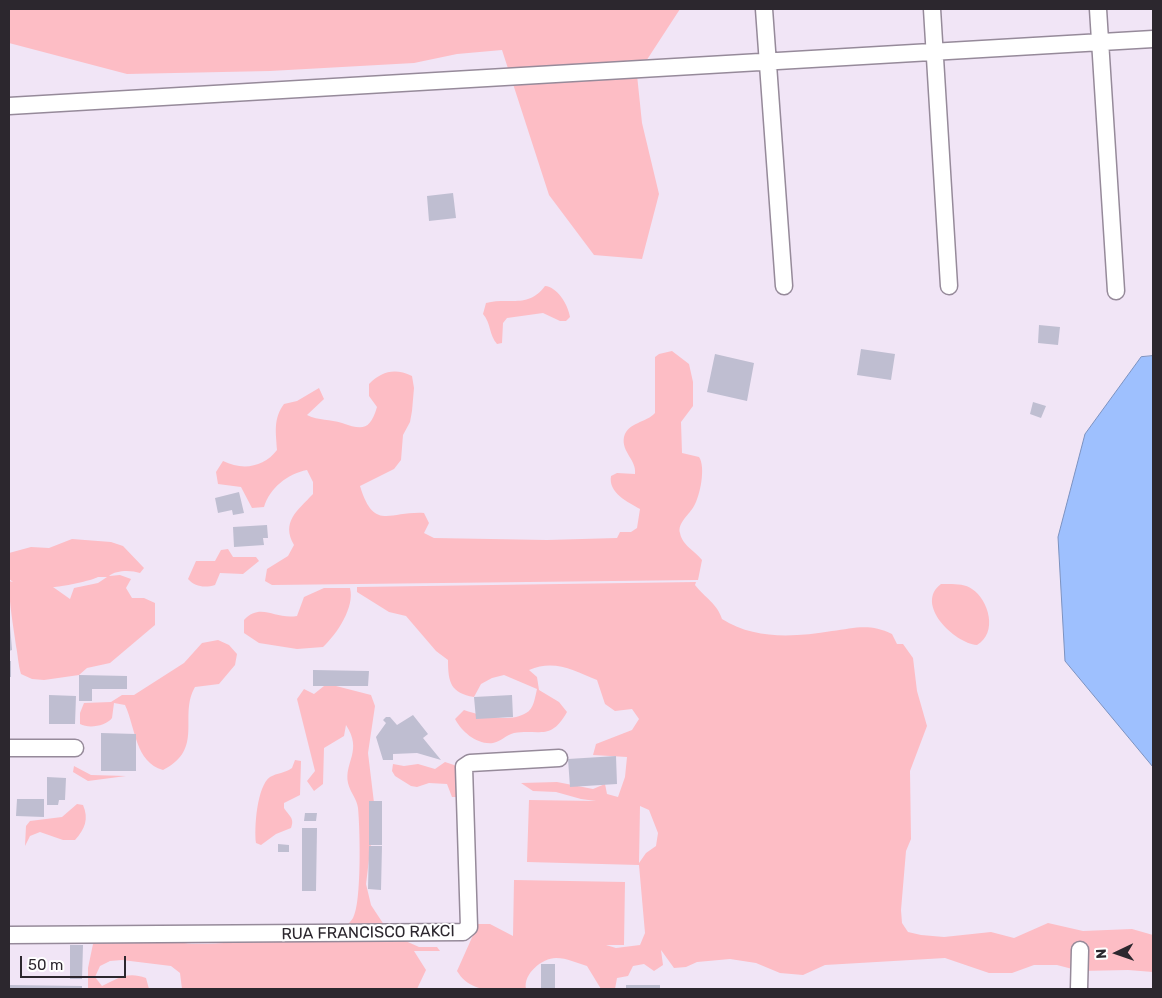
<!DOCTYPE html>
<html>
<head>
<meta charset="utf-8">
<style>
  body { margin:0 }
  #map { position:relative; width:1162px; height:998px; overflow:hidden; background:#f1e5f6; font-family:Rubik,sans-serif }
  canvas { display:block }
  .frame { position:absolute; inset:0; border:10px solid #2c272e; pointer-events:none }
  .north { position:absolute; left:1092px; top:928px; width:50px; height:50px; -webkit-text-stroke:4px #fff; paint-order:stroke; rotate:267deg; font-size:14px; font-weight:700; line-height:20px; text-align:center; color:#2c272e }
  .north::after { content:''; display:block; margin:auto; width:18px; height:22px; background:#2c272e; clip-path:polygon(50% 0,100% 100%,50% 72%,0 100%) }
  .scale { position:absolute; left:20px; top:956px; width:106px; height:22px; box-sizing:border-box; border:2px solid #2c272e; border-top:0; padding-left:6px; font-size:15px; line-height:18px; white-space:nowrap; color:#2c272e; -webkit-text-stroke:4px #fff; paint-order:stroke }
</style>
</head>
<body>
<div id="map">
<canvas width="1162" height="998"></canvas>
<div class="frame"></div>
<div class="north">N</div>
<div class="scale">50 m</div>
</div>
<script>
const g = document.querySelector('canvas').getContext('2d');
g.lineJoin = 'round';
function paint(path, color) { g.fillStyle = color; g.fill(path, 'evenodd'); }
function trace(path, color, width, dash) { g.strokeStyle = color; g.lineWidth = width; g.lineCap = dash ? 'butt' : 'round'; g.setLineDash(dash || []); g.stroke(path); }
function write(font, color, halo, rows, align = 'center') {
  g.font = font + ' Rubik,sans-serif'; g.lineWidth = 4; g.setLineDash([]); g.textBaseline = 'middle'; g.strokeStyle = halo; g.fillStyle = color; for (const [text, x, y, turn = 0] of rows) {
    g.save(); g.translate(x, y); g.rotate((+turn || 0) * Math.PI / 180); g.textAlign = isNaN(turn) ? turn : align; if (halo) g.strokeText(text, 0, 0); g.fillText(text, 0, 0); g.restore();
  }
}
paint(new Path2D(`
  M9,9h671l-43,66 5,48 17,71 -17,65 -48,-4 -45,-60 -47,-145 -45,4 -43,9 -144,8 -143,3 -118,-31z
  M545,286c12,1 23,18 25,31l-4,4h-6l-17,-8 -36,5 -4,5 -1,20 -5,1c-8,-9 -6,-21 -14,-30l3,-11c23,-6 42,6 59,-17z
  M672,351l17,13 4,18v24l-12,16 1,31 17,4c7,10 1,39 -5,49 -4,8 -17,17 -14,27 2,12 16,19 22,27l-4,20 -426,5 -7,-4 2,-12 21,-13 6,-11c-13,-23 3,-34 19,-51v-12l-6,-12c-20,4 -37,18 -43,37l-12,1 -11,-21 -23,-3 -2,-12 7,-11c20,10 41,6 54,-11 -1,-18 -4,-31 7,-46l13,-3 22,-13 5,11 -17,16c12,6 23,4 35,8 20,7 28,8 35,-16l-8,-11v-12c13,-13 26,-16 43,-8l2,12 -2,23 -2,11 -7,13 -2,25 -7,9 -34,17c14,46 29,25 64,27l5,10 -5,10 10,5 113,2 70,-2 3,-6h11l6,-4 3,-19c-12,-7 -32,-16 -29,-33l6,-3 18,1c2,-14 -14,-22 -11,-37 4,-15 22,-14 31,-24v-56l4,-3z
  M72,539l39,3 12,4 21,22 -4,5c-9,-3 -24,-3 -31,3l11,-1 11,4 -5,9 6,10h12l11,5v22l-45,38 -23,5 -8,7 -35,5 -12,-1 -11,-5c-3,-10 -3,-19 -5,-28 -3,-23 -7,-42 -7,-65l4,1 -4,-3v-26l22,-6 18,1zM98,577h9l-9,6 -24,5 -4,11 -17,-12c7,0 38,-6 45,-10z
  M228,549l5,8h23l3,4 -16,13 -23,-1 -5,12c-10,3 -20,2 -27,-6l8,-18h19l6,-11z
  M696,582l-1,3c10,13 22,18 27,34 33,21 73,18 110,12 23,-3 38,-8 60,3l5,10h6l10,14 4,33 10,35 -17,45 1,68 -5,12 -5,59 1,13 6,9 13,3 23,2 47,-5 23,6 34,-15 35,8 49,-2 21,6v37l-25,-2 -48,1 -23,-6h-23l-22,8h-23l-44,-15 -120,7 -22,10 -23,-2 -24,-10 -26,-4 -33,3 -11,5 -12,1 -13,-18 2,15 -9,6 -10,-7 -11,2 -5,10 -11,2 -2,11h-14l-14,-23c-10,-3 -20,-8 -31,-8 -14,0 -33,16 -30,31 -26,0 -54,7 -69,-18l21,-47h12l23,12 1,-56 111,2 -1,63h-18l10,3 24,-3 5,-12 -6,-68 -112,-3 2,-62 67,1 -15,-2 -25,-7 -23,-1 -12,-8 36,-1 36,7 12,-5 2,10 11,3 7,-20 2,-20 -34,-2 3,-11 36,-14 7,-11 -7,-10 -17,2 -10,-7 -8,-24c-23,-9 -42,-21 -68,-10l8,7 2,13 20,12 8,10c-16,29 -28,17 -53,21 -8,2 -14,9 -21,10 -16,2 -31,-11 -38,-24l9,-9c17,6 46,13 62,3 8,-4 9,-16 11,-24l-33,-14 -12,3 -11,6 -7,13c-23,-4 -26,-14 -26,-37l-12,-9 -30,-35 -17,-4 -32,-20v-5zM640,806l9,4 9,23 -2,13 -10,7 -7,10z
  M941,584c10,0 23,-1 31,5 17,11 26,44 5,56 -23,-2 -63,-41 -36,-61z
  M324,588h26c5,19 -13,46 -27,59l-26,2 -38,-6 -15,-10v-13c17,-18 31,0 53,-4l7,-19z
  M218,640l11,5 8,9 -2,11 -16,19 -24,3c-17,29 10,62 -32,83 -28,-8 -27,-41 -38,-65l-11,-2 -2,15c-6,8 -23,11 -32,6v-11l4,-10 27,-1 11,-7h12l50,-32 18,-20z
  M324,686h12l35,9 4,11 -7,47 7,58 -9,73 5,21 19,29 29,13h18l3,4h-26l12,19 -9,19h-235l-2,-16 -9,-7 -49,-6 -12,1 -10,5 -5,11 7,9c16,-8 26,-15 44,-8l3,11h-61v-21l5,-24 10,-6 69,2c18,8 64,1 86,1 18,-1 58,4 73,-2 6,-3 19,-16 22,-21 9,-15 7,-91 5,-110 -1,-9 -8,-16 -10,-25 -4,-21 15,-32 -2,-58l-2,11 -20,12 -1,36 -9,7 -7,-10 8,-10 -18,-72 7,-10 10,5z
  M295,760l6,1 -1,34 -16,8v5c5,8 11,10 7,20l-15,6 -15,11 -5,-2c-2,-15 1,-57 14,-66 7,-4 15,-4 22,-9z
  M445,762l12,4 1,31h-6l-5,-13 -18,-1 -12,4 -6,-1 -16,-10 -3,-5 1,-7 11,2 14,-2 17,5z
  M74,766l17,9 35,1 -38,5 -15,-9z
  M77,804l6,1c6,14 2,24 -8,35h-12l-23,-8 -10,4 -5,10 1,-20 4,-5 32,-4z`), '#fdbdc5');
const water = new Path2D(`
  M1153,356v411l-88,-106 -7,-124 27,-103 56,-77z`);
paint(water, '#9ec0fe');
trace(water, '#7c92c0', 1);
paint(new Path2D(`
  M453,193l3,25 -27,3 -2,-25z
  M1039,325l21,2 -2,18 -20,-2z
  M861,349l34,5 -4,26 -34,-5z
  M715,354l39,9 -7,38 -40,-9z
  M1033,402l13,4 -5,12 -11,-4z
  M239,492l5,21 -11,2 -1,-5 -14,3 -3,-15z
  M267,525l1,13h-5l1,7 -30,2 -1,-20z
  M10,625l2,25 -3,1v-25z
  M9,661h2v16h-2z
  M313,670l56,1 -1,15h-55z
  M79,675l48,1v13h-35v12h-13z
  M49,695l27,1 -1,28h-26z
  M512,695l1,22 -37,2 -2,-22z
  M413,715l15,19 -5,4 18,22 -24,-7 -24,1v6h-10l-7,-23 10,-14 -3,-3 3,-3h4l7,8z
  M101,733l35,1v37h-35z
  M616,756l1,28 -47,3 -2,-28z
  M47,777l19,1 -1,22h-6l-1,5h-11z
  M17,799h27v18l-28,-1z
  M369,801h13v44h-13z
  M305,813h12l-1,8h-12z
  M302,828h15l-1,63h-14z
  M278,844l11,1v7h-11z
  M369,846h13l-1,44 -13,-1z
  M70,945h13l-1,34h-12z
  M541,964h14v25h-14z
  M9,985l73,1v3h-73z
  M626,985h34v4h-34z`), '#bfbed1');
const minor = new Path2D(`
  M764,9l20,277
  M932,9l17,277
  M1098,9l18,282
  M9,106l1144,-67
  M9,748h66
  M9,935l454,-3 6,-5 -5,-160 6,-4 89,-5
  M1079,989l1,-39`);
trace(minor, '#968a9a', 19);
trace(minor, '#fff', 16);
write('16px', '#2c272e', '#fff', [
  ["RUA FRANCISCO RAKCI",368,933,-1]
]);
</script>
</body>
</html>
